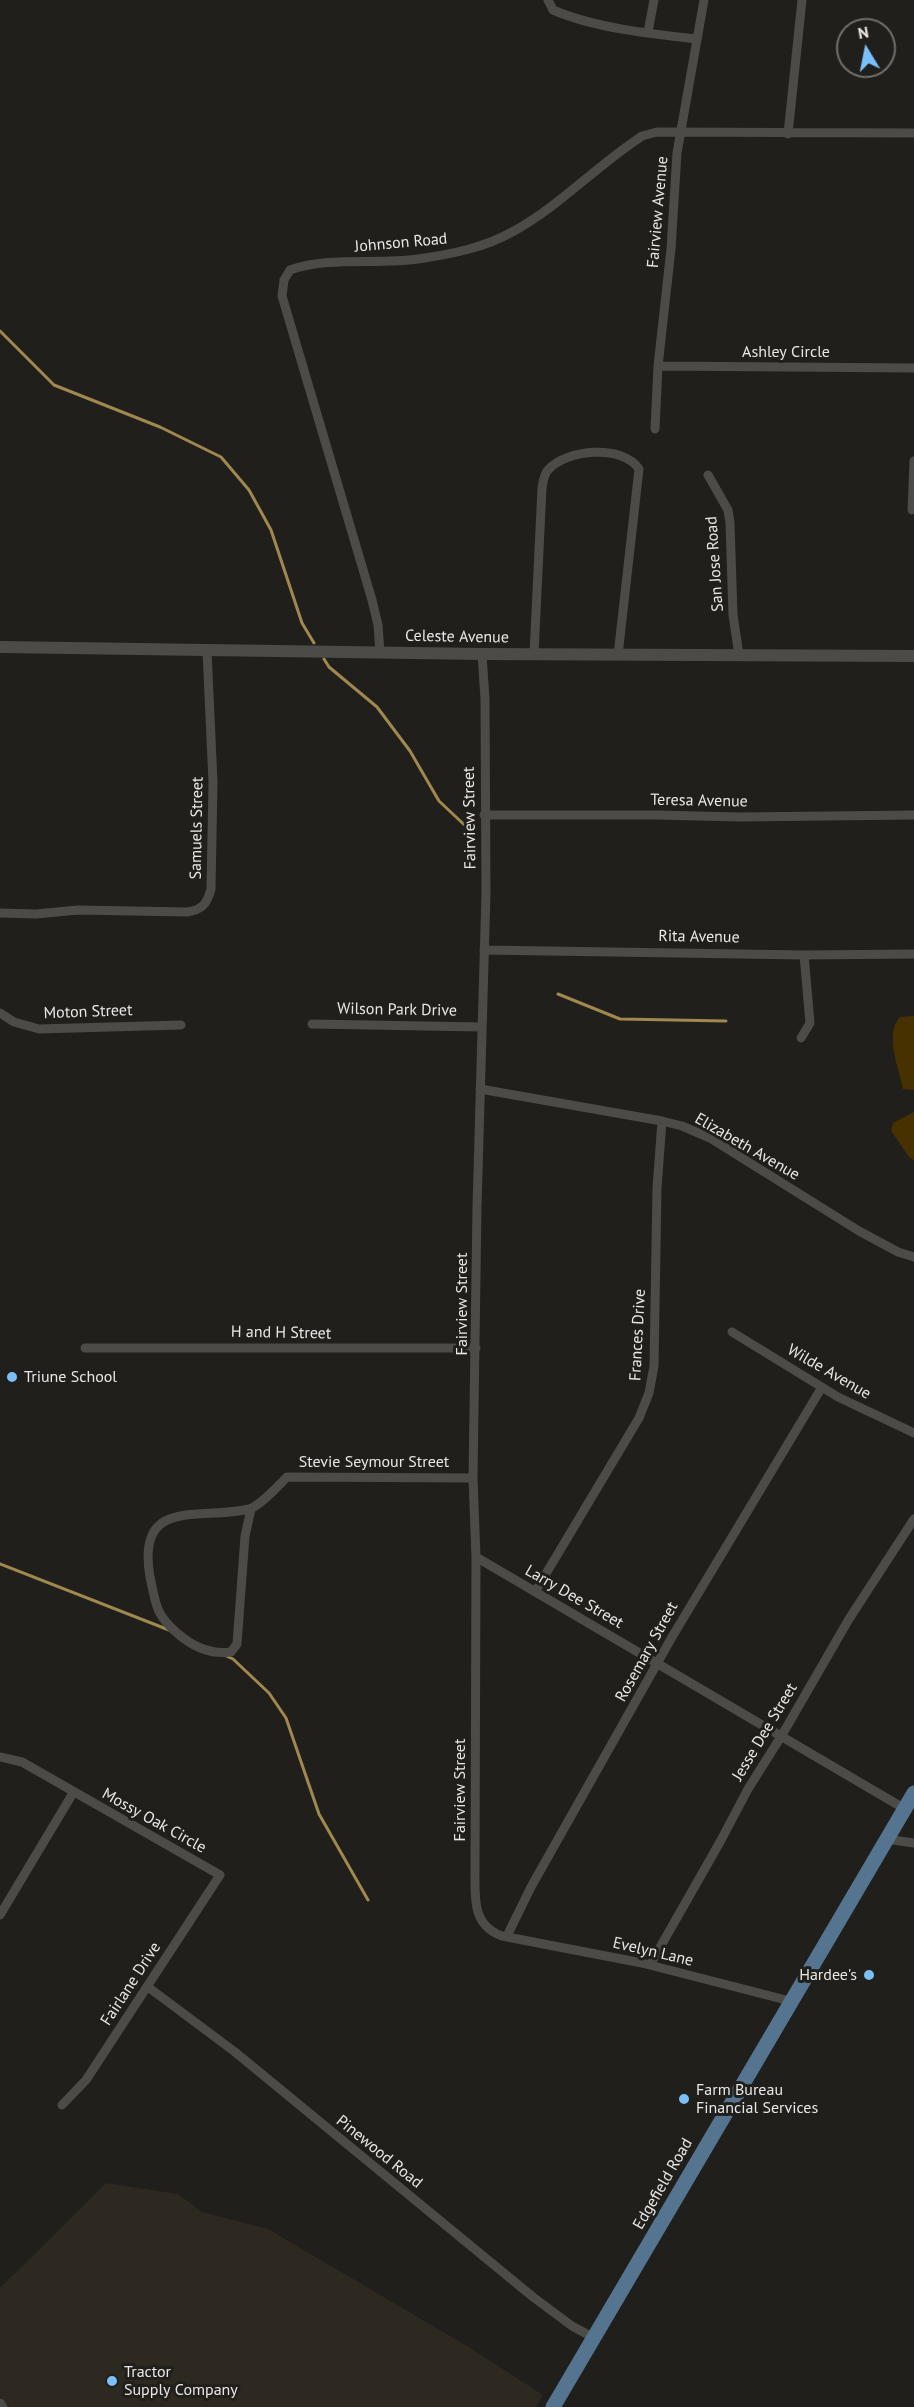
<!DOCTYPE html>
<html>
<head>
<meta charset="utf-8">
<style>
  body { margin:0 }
  #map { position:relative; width:914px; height:2407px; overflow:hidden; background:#211f1c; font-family:"PT Sans",sans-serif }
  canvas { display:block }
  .north { position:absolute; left:836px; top:18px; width:60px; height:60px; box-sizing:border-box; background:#211f1c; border:2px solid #716f6c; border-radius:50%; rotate:350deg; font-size:16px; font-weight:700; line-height:24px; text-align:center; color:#e8e7e5 }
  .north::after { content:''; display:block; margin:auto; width:21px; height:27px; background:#7abff8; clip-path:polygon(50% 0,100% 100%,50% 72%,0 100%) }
</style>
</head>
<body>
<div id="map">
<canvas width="914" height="2407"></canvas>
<div class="north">N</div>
</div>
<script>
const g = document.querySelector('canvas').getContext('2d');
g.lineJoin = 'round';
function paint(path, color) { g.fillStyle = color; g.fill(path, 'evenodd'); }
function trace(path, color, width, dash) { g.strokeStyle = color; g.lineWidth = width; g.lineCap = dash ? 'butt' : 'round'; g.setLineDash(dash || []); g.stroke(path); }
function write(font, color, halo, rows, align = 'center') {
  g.font = font + ' "PT Sans",sans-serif'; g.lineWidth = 6; g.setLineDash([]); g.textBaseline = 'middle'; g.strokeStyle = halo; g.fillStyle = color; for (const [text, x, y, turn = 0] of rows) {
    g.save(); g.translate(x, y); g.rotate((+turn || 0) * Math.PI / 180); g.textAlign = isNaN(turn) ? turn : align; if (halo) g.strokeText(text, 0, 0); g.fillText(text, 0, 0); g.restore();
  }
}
paint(new Path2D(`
  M106,2183l72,11 24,18 66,17 199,117 76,49 -7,12h-527l-9,-11v-108z`), '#2d2820');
paint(new Path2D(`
  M914,1016v74l-11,-1c-4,-21 -19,-55 -3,-72z
  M914,1112v48l-4,-2 -19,-27 2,-8z`), '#473100');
trace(new Path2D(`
  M0,331l54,54 106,42 61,30 28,33 22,40 31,93 12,20
  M324,659l5,8 48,40 33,44 29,50 33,31
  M558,994l62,25 106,2
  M0,1564l169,66
  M224,1655l9,4 36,34 17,25 33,96 49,86`), '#a0884e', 3);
trace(new Path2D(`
  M548,0l5,10c42,18 98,24 143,29
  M648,32l6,-32
  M788,134l14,-134
  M658,366l256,2
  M655,429l3,-63 13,-117 6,-96 27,-153
  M708,475l20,35 2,13 3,92 6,40
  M912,510l2,-49
  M380,652l-2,-27 -6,-25 -90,-304 2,-16 6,-10c40,-14 86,-5 128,-11 34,-5 66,-11 96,-28 42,-23 79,-61 118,-88l10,-7 15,-4 257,1
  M482,654l3,45 1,194 -9,314 -4,271 3,79 -1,314c0,27 -3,54 27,65l140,27 148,38
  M534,654l8,-166c1,-6 2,-14 6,-18 18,-21 75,-26 91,-1l-21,186
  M484,815h173l83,2 174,-2
  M0,913l36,1 42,-4 109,2c15,-2 20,-8 24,-23l2,-107 -6,-131
  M484,950l320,5 110,-1
  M0,1013l14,9 25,7 142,-4
  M312,1024l170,3
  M801,1038l9,-15 -6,-68
  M480,1089l182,32 20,5 28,12 149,93 39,21 16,5
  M732,1332l106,65 76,36
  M85,1348h391
  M251,1509l-6,27 -8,108 -6,8c-21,3 -39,-6 -54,-19 -22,-19 -21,-29 -27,-56 -14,-81 49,-56 99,-68 10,-2 30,-24 38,-32l186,1
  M476,1557l429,252
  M535,1592l104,-174 10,-25 5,-27 3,-178 5,-67
  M0,1757l22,5 198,113 -134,205 -24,25
  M886,1839l28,4
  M0,1915l73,-122
  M507,1936l24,-49 141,-250 150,-250
  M650,1965l70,-123 28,-53 34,-54 67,-116 65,-100
  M148,1987l87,65 298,245 39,29 22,12
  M0,2403l3,4`), '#4d4b47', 9);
trace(new Path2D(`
  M0,647l482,7 432,2`), '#4d4b47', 12);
trace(new Path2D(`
  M553,2407l361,-614`), '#547490', 15);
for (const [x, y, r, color] of [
  [12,1377,6,"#7abff8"],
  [869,1975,6,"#7abff8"],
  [684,2099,6,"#7abff8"],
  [112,2381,6,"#7abff8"]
]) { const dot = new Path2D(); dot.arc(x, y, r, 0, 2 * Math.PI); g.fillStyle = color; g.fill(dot); trace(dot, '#211f1c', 2); }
write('16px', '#e8e7e5', '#211f1c', [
  ["Fairview Avenue",658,212,-85],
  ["Johnson Road",401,243,-5],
  ["Ashley Circle",786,352],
  ["San Jose Road",715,564,-94],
  ["Celeste Avenue",457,637,1],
  ["Teresa Avenue",699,801,1],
  ["Fairview Street",470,818,-91],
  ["Samuels Street",197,828,-89],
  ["Rita Avenue",699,937,1],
  ["Wilson Park Drive",397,1010,1],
  ["Moton Street",88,1012,-2],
  ["Elizabeth Avenue",747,1147,30],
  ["Fairview Street",462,1304,-90],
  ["H and H Street",281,1333,1],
  ["Frances Drive",638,1335,-87],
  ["Wilde Avenue",829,1372,30],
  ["Stevie Seymour Street",374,1462],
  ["Larry Dee Street",574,1597,30],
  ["Rosemary Street",647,1652,-61],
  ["Jesse Dee Street",765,1732,-59],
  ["Fairview Street",460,1790,-90],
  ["Mossy Oak Circle",154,1821,29],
  ["Evelyn Lane",653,1952,13],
  ["Fairlane Drive",131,1984,-57],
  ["Pinewood Road",379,2152,39],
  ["Edgefield Road",663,2184,-60]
]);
write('16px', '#e8e7e5', '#211f1c', [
  ["Triune School",24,1377],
  ["Hardee's",857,1975,"right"],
  ["Farm Bureau",696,2090],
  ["Financial Services",696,2108],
  ["Tractor",124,2372],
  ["Supply Company",124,2390]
], 'left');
</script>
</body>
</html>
